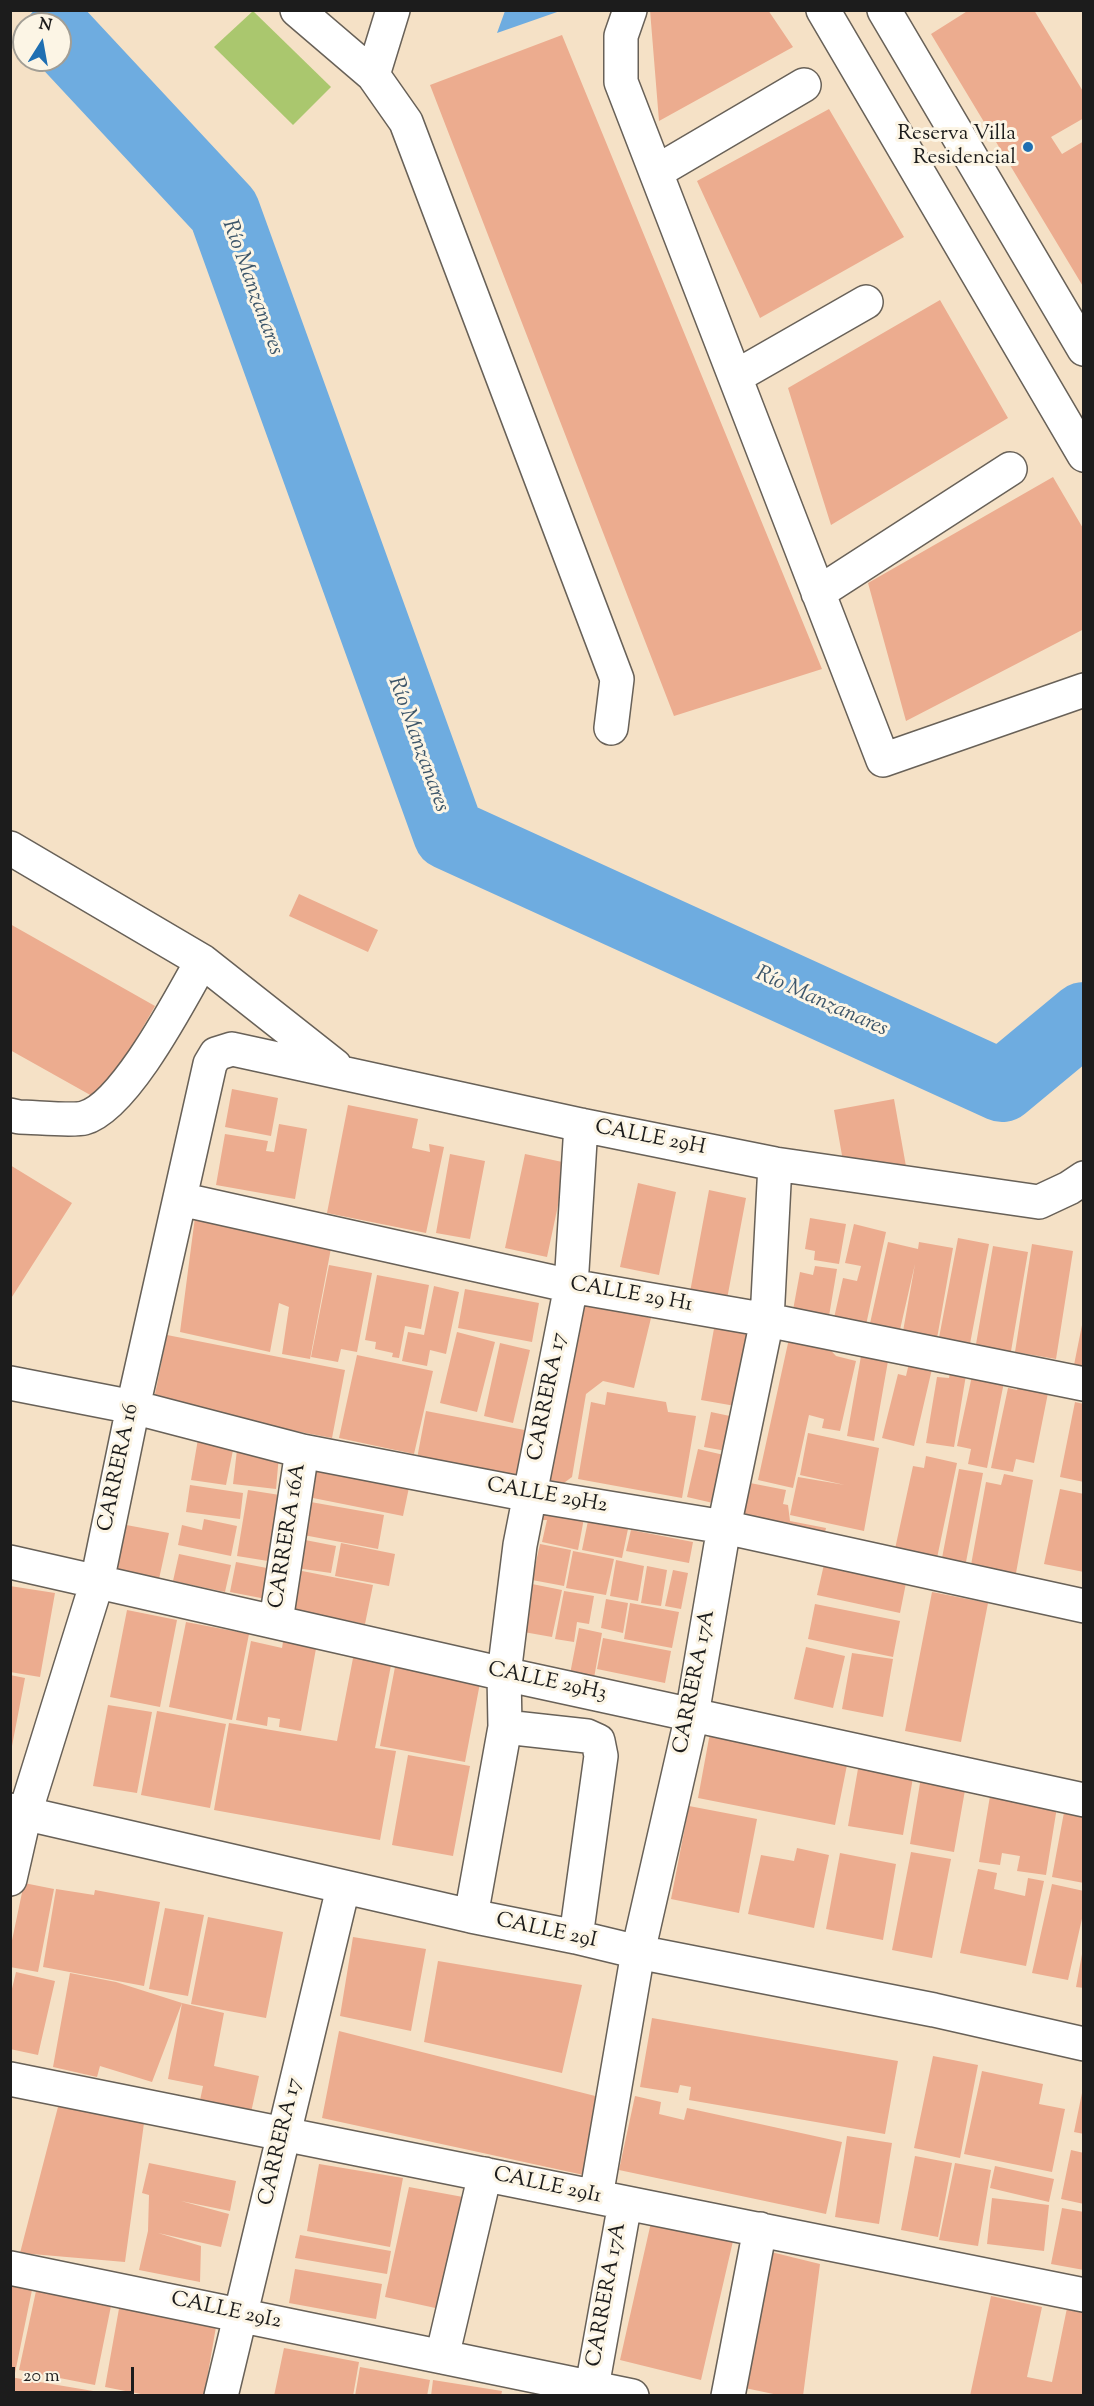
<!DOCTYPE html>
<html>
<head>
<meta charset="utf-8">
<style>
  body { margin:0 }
  #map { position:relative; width:1094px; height:2406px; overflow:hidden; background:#f5e1c6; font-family:"Sorts Mill Goudy",serif }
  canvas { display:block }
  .frame { position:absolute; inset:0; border:12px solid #1c1c1c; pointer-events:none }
  .north { position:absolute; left:12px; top:12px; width:60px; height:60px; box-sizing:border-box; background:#fcf5e5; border:2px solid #a29e95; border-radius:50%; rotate:11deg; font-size:16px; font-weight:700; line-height:24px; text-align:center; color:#1c1c1c }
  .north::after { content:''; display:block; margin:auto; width:21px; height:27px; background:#1f6fb2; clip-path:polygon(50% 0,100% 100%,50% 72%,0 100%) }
  .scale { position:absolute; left:12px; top:2367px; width:122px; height:27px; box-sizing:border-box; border:3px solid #1c1c1c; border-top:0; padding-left:8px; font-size:18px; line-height:21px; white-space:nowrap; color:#1c1c1c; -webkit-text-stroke:4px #fcf5e5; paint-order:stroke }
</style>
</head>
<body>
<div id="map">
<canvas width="1094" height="2406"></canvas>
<div class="frame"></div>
<div class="north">N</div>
<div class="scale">20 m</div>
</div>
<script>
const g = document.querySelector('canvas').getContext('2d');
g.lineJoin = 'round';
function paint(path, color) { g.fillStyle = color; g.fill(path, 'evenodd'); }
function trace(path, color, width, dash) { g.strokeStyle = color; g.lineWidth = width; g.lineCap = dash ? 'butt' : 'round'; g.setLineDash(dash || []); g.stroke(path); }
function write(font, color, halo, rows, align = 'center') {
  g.font = font + ' "Sorts Mill Goudy",serif'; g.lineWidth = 6; g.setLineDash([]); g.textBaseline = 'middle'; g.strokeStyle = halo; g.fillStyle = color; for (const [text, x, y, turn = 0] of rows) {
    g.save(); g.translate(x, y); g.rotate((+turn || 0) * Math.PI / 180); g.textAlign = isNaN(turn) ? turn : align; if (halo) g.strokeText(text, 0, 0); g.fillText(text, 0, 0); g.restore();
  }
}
paint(new Path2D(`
  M253,11l78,76 -38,38 -79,-78z`), '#aac76e');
paint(new Path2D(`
  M505,11v-1l55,1 -63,22z`), '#6eace0');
trace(new Path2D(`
  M60,35l164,176 225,623 553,252 82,-68`), '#6eace0', 72);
paint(new Path2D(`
  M650,10h118l25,37 -134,74z
  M969,10h65l50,83v25l-33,19 11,17 22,-13v147l-153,-254z
  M562,35l260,634 -148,47 -244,-631z
  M829,109l75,128 -144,81 -63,-137z
  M940,300l68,118 -177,107 -43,-137z
  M1053,477l31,53v99l-178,92 -38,-138z
  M299,894l79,36 -10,22 -79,-36z
  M10,924l145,82 -54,95 -91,-51z
  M232,1089l46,9 -7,38 -46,-9z
  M894,1099l13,73 -64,-11 -9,-51z
  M348,1105l70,14 -6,29 18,4 -1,-8 15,3 -18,86 -99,-20z
  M279,1124l28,5 -12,70 -79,-14 9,-51 43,7 -2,10 8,1z
  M450,1154l35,7 -15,78 -34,-6z
  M525,1154l42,9 -20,94 -42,-9z
  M10,1165l62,38 -62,97z
  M638,1183l38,9 -17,83 -39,-8z
  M709,1190l37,8 -19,101 -37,-7z
  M195,1217l137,26 -22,116 -28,-5 7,-47 -10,-4 -9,49 -90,-20z
  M810,1218l36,6 -7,40 -25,-4 1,-9 -10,-2z
  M854,1224l32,8 -20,93 -32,-7 9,-40 14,3 4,-15 -16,-3z
  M958,1238l31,6 -20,105 -31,-6z
  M888,1242l30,7 1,-7 34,6 -17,96 -34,-7 13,-73 -16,70 -30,-6z
  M1032,1244l41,7 -17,108 -41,-7z
  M993,1246l35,6 -18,105 -35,-7z
  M329,1265l43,8 -15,79 -16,-3 -3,13 -27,-5z
  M815,1266l22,3 -8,47 -36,-6 7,-38 13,3z
  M377,1275l52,10 -8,44 -16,-3 -6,32 -7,-1 1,-4 -18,-4 1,-7 -11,-2z
  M434,1286l25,6 -13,62 -16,-4 -3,16 -25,-5 6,-29 16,3z
  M465,1289l74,14 -7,39 -74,-14z
  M581,1301l70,17 -17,70 -31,-7 -17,13 -14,83 -11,8 -23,-6z
  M715,1323l40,7 -14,77 -40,-7z
  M1082,1325h2v42l-10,-2z
  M457,1332l38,10 -18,70 -37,-9z
  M790,1334l33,8 13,14 20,5 -16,70 -18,-3 2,-9 -15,-4 -16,73 -35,-8z
  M167,1335l178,35 -13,68 -179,-34z
  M500,1343l30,7 -17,73 -29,-7z
  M357,1355l76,16 -19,83 -75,-16z
  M861,1356l27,5 -14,80 -27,-5z
  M909,1363l23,6 -18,77 -32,-8 16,-64 8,2z
  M973,1371l32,6 -18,91 -19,-4 3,-15 -14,-3z
  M950,1372l16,3 -12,72 -28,-4 11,-66 12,1z
  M1019,1382l30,6 -15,75 -18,-4 -3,13 -22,-4 17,-80 9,2z
  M607,1392l59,10 2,10 28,4 -14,82 -104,-19 13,-77 14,3z
  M1075,1402l9,2v78l-24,-5z
  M426,1411l114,22 -10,58 -115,-22z
  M711,1412l33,7 -7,34 -33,-6z
  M808,1433l71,15 -15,83 -74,-16 8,-38 47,8 -45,-10z
  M198,1439l36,6 -8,40 -35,-5z
  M698,1449l39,9 -11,48 -39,-9z
  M237,1450l42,5 -3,34 -43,-5z
  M926,1456l31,7 -20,95 -42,-9 18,-83 11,2z
  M311,1457l100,21 -8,38 -100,-20z
  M959,1469l24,4 -17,89 -24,-4z
  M1004,1474l29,6 -17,93 -45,-8 15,-83 15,3z
  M750,1483l36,7 -3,14 5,1 2,16 36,7 -3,14 -82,-17z
  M190,1485l53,8 -3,26 -54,-7z
  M1060,1489l24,5v78l-40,-8z
  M248,1490l38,6 -12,66 -37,-6z
  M305,1501l79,14 -6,34 -80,-15z
  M549,1506l-2,11 3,-11 35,7 -7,37 -36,-8 5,-22h-5l-4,23 -15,-3z
  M589,1516l40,8 -7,34 -40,-8z
  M204,1519l33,7 -6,30 -53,-11 4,-20 20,5z
  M121,1524l48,9 -10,46 -47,-10z
  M631,1530l62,12 -4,21 -63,-12z
  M300,1539l36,7 -5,27 -35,-5z
  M341,1543l54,11 -6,32 -54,-10z
  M540,1544l31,6 -7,36 -32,-6z
  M573,1551l41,8 -8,36 -40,-7z
  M179,1554l52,11 -6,27 -52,-11z
  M616,1560l28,6 -6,35 -28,-5z
  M825,1560l82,18 -7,35 -83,-18z
  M236,1562l36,7 -6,30 -36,-7z
  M647,1566l20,4 -6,36 -20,-3z
  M292,1569l81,16 -8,39 -82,-16z
  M673,1570l15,3 -7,36 -16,-3z
  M527,1583l35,7 -10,47 -34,-6z
  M10,1586l45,7 -15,84 -30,-5z
  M564,1591l30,5 -5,28 -12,-2 -3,20 -19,-3z
  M932,1592l56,11 -27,139 -56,-11z
  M606,1599l22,4 -5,30 -22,-5z
  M630,1603l49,9 -7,36 -48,-9z
  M815,1604l85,17 -7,36 -85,-18z
  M127,1610l50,10 -17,87 -50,-10z
  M186,1622l63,12 -17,86 -63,-13z
  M579,1628l23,5 -8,45 -24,-4z
  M284,1636l33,7 -16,88 -22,-4 1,-8 -12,-2 -1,9 -31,-6 15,-79 31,7z
  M603,1638l68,13 -6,32 -68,-14z
  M806,1647l39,9 -12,52 -39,-9z
  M354,1653l38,7 -17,88 21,3 -16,89 -166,-30 15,-87 108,18z
  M852,1653l41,6 -10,58 -41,-8z
  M395,1667l85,16 -15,79 -85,-16z
  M10,1675l15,3 -13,68h-2z
  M108,1705l44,7 -15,81 -44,-7z
  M157,1711l69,13 -16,84 -69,-13z
  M710,1733l138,27 -13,65 -137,-27z
  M408,1755l62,11 -17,90 -61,-11z
  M859,1763l55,9 -11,63 -55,-9z
  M922,1771l45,8 -13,73 -44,-8z
  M991,1790l67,11 -12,74 -29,-4 3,-15 -18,-3 -2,12 -21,-3z
  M689,1806l68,13 -18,94 -68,-14z
  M1065,1807l19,3v73l-32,-6z
  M797,1848l32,7 -15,73 -66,-14 13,-59 33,6z
  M911,1852l40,7 -19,99 -40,-8z
  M840,1853l56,11 -13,76 -57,-11z
  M978,1869l19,4 -3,16 31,7 3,-18 16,3 -18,85 -66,-13z
  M24,1883l30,6 -16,83 -28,-5v-17z
  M1052,1884l32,7v19l-16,70 -36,-7z
  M56,1889l38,6 1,-5 65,12 -16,84 -101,-19z
  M165,1908l39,7 -16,81 -39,-7z
  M208,1917l75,15 -17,86 -75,-14z
  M353,1937l73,12 -15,82 -71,-15z
  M1082,1954h2v34l-8,-1z
  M438,1961l144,24 -20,88 -138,-31z
  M16,1972l39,9 -17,74 -28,-6v-52z
  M70,1973l46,9 66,21 -30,79 -52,-16 -3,11 -44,-10z
  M182,2003l42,10 -10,53 45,10 -9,41 -51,-12 4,-19 -35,-7z
  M652,2018l246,43 -13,73 -196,-34 2,-13 -11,-2 -2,8 -38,-6z
  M339,2031l272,69 -18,77 -271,-59z
  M933,2056l45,9 -18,93 -46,-10z
  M982,2071l61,13 -4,20 26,5 -13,63 -88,-18z
  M1082,2093h2v41l-10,-2z
  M635,2096l26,6 -2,12 25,6 3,-12 155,34 -16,72 -207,-44z
  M59,2103l85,20 -19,139 -105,-9z
  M847,2136l45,7 -13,81 -44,-7z
  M1071,2150l13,3v51l-23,-5z
  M915,2156l37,7 -14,74 -37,-7z
  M149,2163l87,18 -6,30 -49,-10 48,13 -8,33 -63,-14 43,13 -1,36 -61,-12 9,-39 1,-36 -7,-2z
  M955,2163l36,7 -13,76 -39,-6z
  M319,2164l84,14 -13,69 -83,-16z
  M995,2166l59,13 -5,23 -59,-14z
  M409,2187l54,10 -23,112 -55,-12z
  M992,2198l57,7 -5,46 -57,-7z
  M1062,2208l22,4v58l-33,-6z
  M652,2218l81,23 -32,139 -81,-20z
  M300,2235l91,16 -4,23 -92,-16z
  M767,2251l53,13 -17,132h-20l-38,-8z
  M295,2269l87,15 -6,35 -87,-16z
  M10,2286l22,4 -17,83 -5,-1z
  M36,2291l75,15 -16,79 -76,-15z
  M991,2296l51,11 -15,70 25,5 15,-74 17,4v84h-114z
  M120,2303l97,18 -13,75h-53l-46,-9z
  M284,2348l75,14 -6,34h-79z
  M360,2367l70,13 -3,16h-72z
  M10,2377l101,17v2h-101z
  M433,2380l69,11 -1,5h-70z`), '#ecac8f');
const minor = new Path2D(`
  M297,10l76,65 33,47 211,557 -6,49
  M630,10l-9,26v46l262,678 201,-70
  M823,10l261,445
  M884,10l200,339
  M373,75l20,-65
  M656,172l148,-87
  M735,377l131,-75
  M818,593l192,-124
  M10,848l192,113 133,105
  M10,1115l9,2c14,0 54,4 65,1 41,-11 97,-120 118,-157
  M180,1199l391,87 196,34 317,64
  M10,1383l123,24 169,44 228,44 194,32 360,79
  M10,1562l494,112 580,126
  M276,1621l26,-170
  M505,1727l82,9 11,5 3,15 -25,181
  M10,1810l461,106 105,21 62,15 296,58 150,34
  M10,1879l15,-66 72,-231 36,-175 77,-343 6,-10 16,-5 349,76 194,39 264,38 30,-14 15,-10
  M471,1916l34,-189 -1,-53 16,-129 51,-259 10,-161
  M10,2079l1074,216
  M596,2197l42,-245 54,-237 32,-188 43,-207 8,-156
  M10,2268l622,128
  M442,2357l43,-183
  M592,2387l33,-184
  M221,2396l122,-508
  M728,2396l32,-167`);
trace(minor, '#686158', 36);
trace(minor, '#fff', 33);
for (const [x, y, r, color] of [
  [1028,147,6,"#1f6fb2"]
]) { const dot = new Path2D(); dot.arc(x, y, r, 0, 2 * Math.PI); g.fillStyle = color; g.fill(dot); trace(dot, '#fcf5e5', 2); }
write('21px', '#1c1c1c', '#fcf5e5', [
  ["Reserva Villa",1016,135],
  ["Residencial",1016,159]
], 'right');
write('21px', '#1c1c1c', '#fcf5e5', [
  ["CALLE 29H",650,1139,11],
  ["CALLE 29 H1",631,1296,10],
  ["CARRERA 17",549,1397,-79],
  ["CARRERA 16",120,1468,-78],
  ["CALLE 29H2",547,1497,10],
  ["CARRERA 16A",289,1536,-81],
  ["CARRERA 17A",696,1682,-79],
  ["CALLE 29H3",547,1683,12],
  ["CALLE 29I",546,1932,12],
  ["CARRERA 17",282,2142,-77],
  ["CALLE 29I1",547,2187,12],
  ["CARRERA 17A",608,2295,-80],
  ["CALLE 29I2",226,2312,12]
]);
write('italic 22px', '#3d566a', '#fcf5e5', [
  ["Río Manzanares",251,288,70],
  ["Río Manzanares",417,745,70],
  ["Río Manzanares",821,1003,24]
]);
</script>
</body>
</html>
